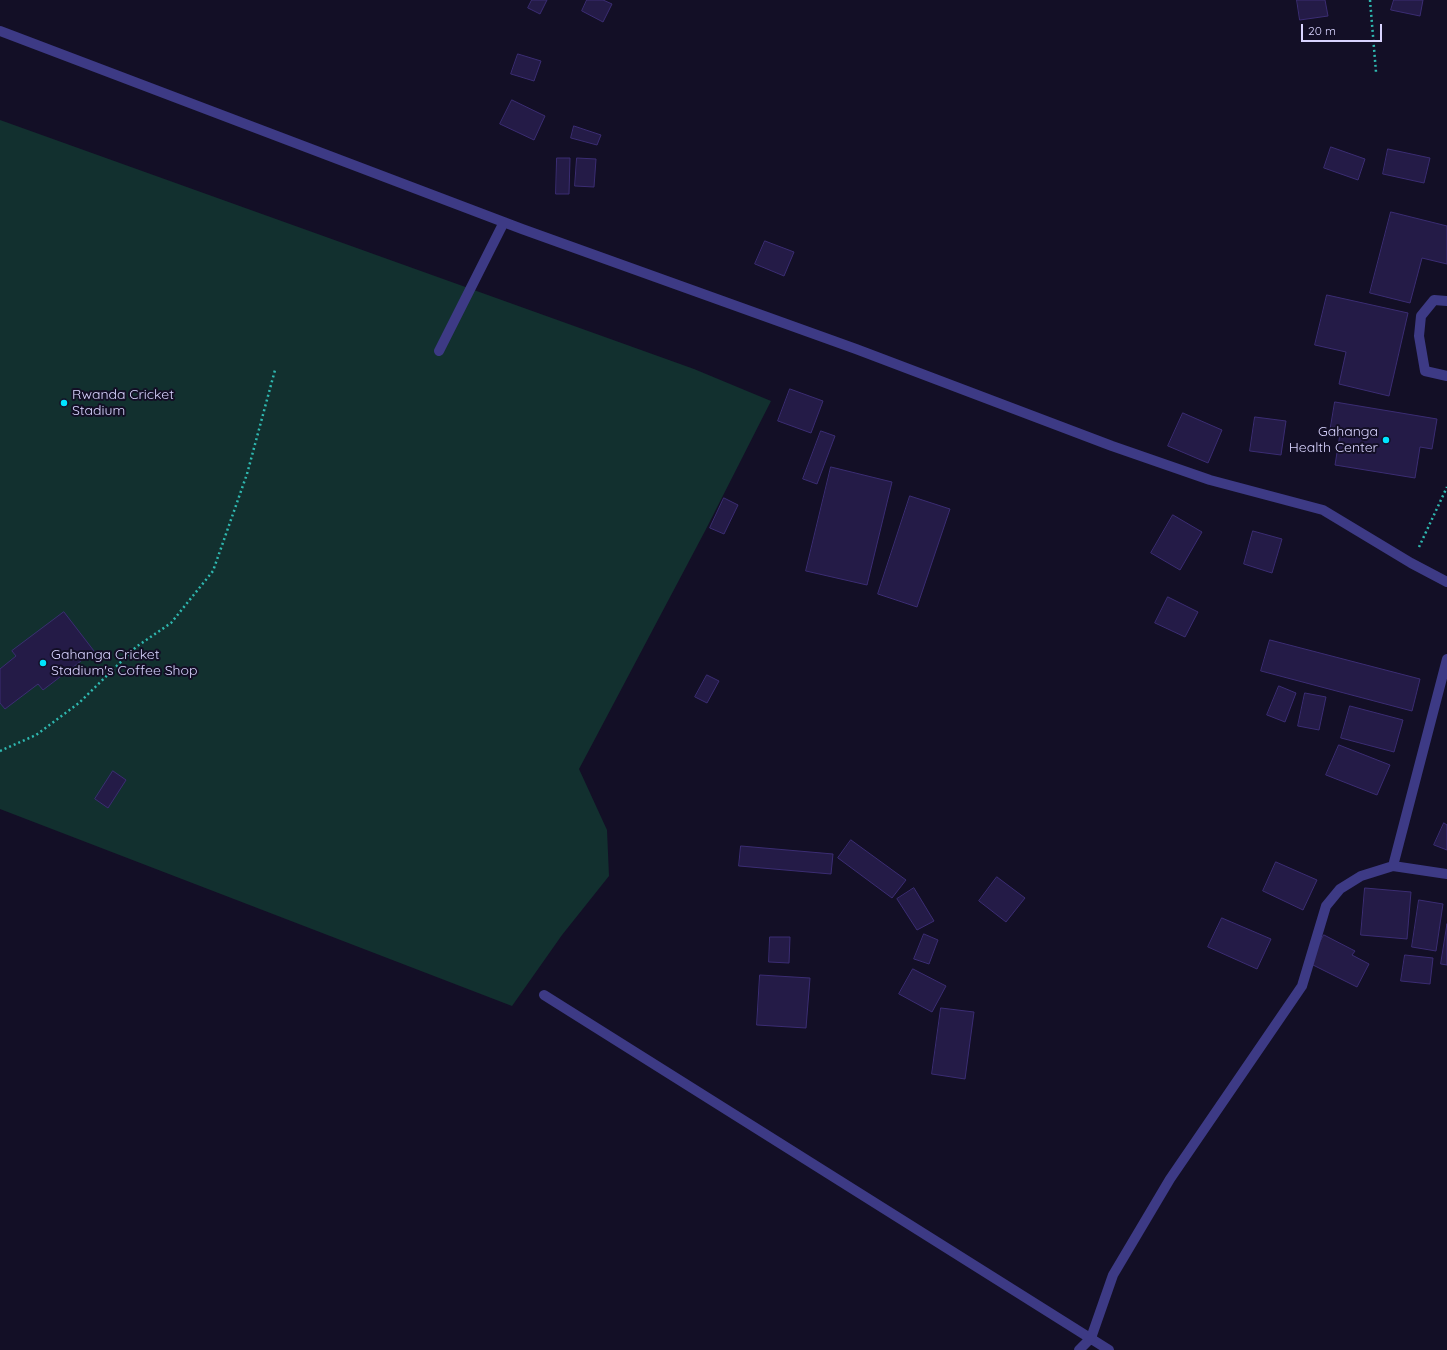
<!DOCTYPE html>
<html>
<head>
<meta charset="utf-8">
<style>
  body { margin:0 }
  #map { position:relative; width:1447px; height:1350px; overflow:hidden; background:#130f26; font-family:Quicksand,sans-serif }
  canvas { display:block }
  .scale { position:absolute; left:1301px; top:24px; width:81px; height:18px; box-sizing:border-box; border:2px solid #d9d4ff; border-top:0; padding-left:5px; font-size:12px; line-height:14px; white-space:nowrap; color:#d9d4ff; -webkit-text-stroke:3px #130f26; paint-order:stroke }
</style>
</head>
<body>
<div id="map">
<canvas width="1447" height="1350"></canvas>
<div class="scale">20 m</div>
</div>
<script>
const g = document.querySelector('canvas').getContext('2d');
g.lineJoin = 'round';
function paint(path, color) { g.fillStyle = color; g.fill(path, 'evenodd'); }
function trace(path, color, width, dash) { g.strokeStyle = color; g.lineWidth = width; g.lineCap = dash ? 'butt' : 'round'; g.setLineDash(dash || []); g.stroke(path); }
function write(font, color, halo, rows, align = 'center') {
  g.font = font + ' Quicksand,sans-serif'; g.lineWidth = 4; g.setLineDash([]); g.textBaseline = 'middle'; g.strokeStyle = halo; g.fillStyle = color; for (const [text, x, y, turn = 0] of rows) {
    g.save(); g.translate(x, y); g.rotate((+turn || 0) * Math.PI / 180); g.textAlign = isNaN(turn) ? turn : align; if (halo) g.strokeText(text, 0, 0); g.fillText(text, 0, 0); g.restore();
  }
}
paint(new Path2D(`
  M0,120l694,249 77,32 -66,130 -126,238 28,61 2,46 -47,59 -50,71 -512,-197z`), '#12302f');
const building = new Path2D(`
  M532,0h15l-7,14 -12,-6z
  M587,0h16l9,4 -9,18 -21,-11z
  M1297,0h28l3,16 -28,4z
  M1394,0h29l-3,16 -29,-6z
  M518,54l23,7 -7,20 -23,-7z
  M512,100l33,16 -11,24 -34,-16z
  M574,126l27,9 -4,10 -26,-7z
  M1331,147l34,12 -7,21 -34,-12z
  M1388,149l42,9 -6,25 -41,-9z
  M557,158h13l-1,36h-13z
  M577,158l19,1 -2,28 -19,-1z
  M1391,212l56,14v38l-25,-6 -12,45 -40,-10z
  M765,241l29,11 -10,24 -29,-12z
  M1327,295l81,18 -19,83 -50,-12 7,-32 -31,-7z
  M790,389l33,12 -12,32 -33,-12z
  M1335,402l102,17 -5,30 -12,-2 -5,31 -80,-13 5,-31 -10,-2z
  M1183,413l39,17 -14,33 -40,-17z
  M1255,417l31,4 -5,34 -31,-4z
  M821,431l14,5 -18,48 -14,-5z
  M831,467l61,15 -25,103 -61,-14z
  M910,496l40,13 -33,98 -39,-13z
  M724,498l14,7 -14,29 -14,-6z
  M1173,515l29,17 -22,38 -29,-17z
  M1253,531l29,8 -10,34 -28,-9z
  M1168,597l30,15 -13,25 -30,-14z
  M64,612l30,39 -51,39 -5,-6 -33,25 -5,-6v-34l16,-13 -4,-5z
  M1270,640l150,39 -8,32 -151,-40z
  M707,675l12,6 -12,22 -12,-6z
  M1279,686l17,7 -11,29 -18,-7z
  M1305,693l21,4 -7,33 -21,-4z
  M1350,706l53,14 -9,32 -53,-14z
  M1339,745l51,20 -13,30 -51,-20z
  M113,771l13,9 -18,28 -13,-9z
  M1444,823l3,2v25l-13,-5z
  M851,840l55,40 -14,18 -54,-40z
  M741,846l92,8 -2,20 -92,-8z
  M1276,862l41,18 -14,30 -40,-19z
  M997,877l28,21 -19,24 -27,-21z
  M914,888l20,33 -17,9 -20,-31z
  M1365,888l46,4 -4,47 -46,-4z
  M1419,900l24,4 -7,47 -24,-4z
  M1222,918l49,21 -14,30 -49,-22z
  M1447,924v41l-6,-1z
  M924,934l14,6 -9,24 -15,-5z
  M1324,935l31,16 -3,4 17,9 -12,23 -48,-24z
  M770,937h20l-1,26 -20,-1z
  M1405,955l28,3 -3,26 -29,-3z
  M913,969l33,17 -14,26 -33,-18z
  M760,975l50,3 -4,50 -49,-3z
  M941,1008l33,4 -9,67 -33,-5z`);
paint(building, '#241b47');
trace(building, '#3b2d73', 1);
trace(new Path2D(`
  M1370,0l6,72
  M1419,547l28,-60
  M0,751l36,-16 43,-32 57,-56 35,-24 42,-52 34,-97 28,-104`), '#2fb8b0', 2.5, [2, 3]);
trace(new Path2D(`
  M0,31l522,198 334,120 256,97 98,34 113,30 88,53 36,19
  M1447,301l-13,-1 -13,16 -2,20 6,35 22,5
  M439,351l65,-129
  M1447,659l-54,207 54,8
  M544,995l565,355
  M1079,1350l12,-12 22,-63 57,-96 132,-193 24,-80 14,-17 21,-13 32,-10`), '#3d3a85', 10);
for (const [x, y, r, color] of [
  [64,403,4,"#00e5ff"],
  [1386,440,4,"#00e5ff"],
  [43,663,4,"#00e5ff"]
]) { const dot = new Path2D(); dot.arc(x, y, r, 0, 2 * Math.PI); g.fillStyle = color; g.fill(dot); trace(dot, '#130f26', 1.5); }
write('14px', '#d9d4ff', '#130f26', [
  ["Rwanda Cricket",72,395],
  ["Stadium",72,411],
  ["Gahanga",1378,432,"right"],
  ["Health Center",1378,448,"right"],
  ["Gahanga Cricket",51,655],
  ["Stadium's Coffee Shop",51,671]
], 'left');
</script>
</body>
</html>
